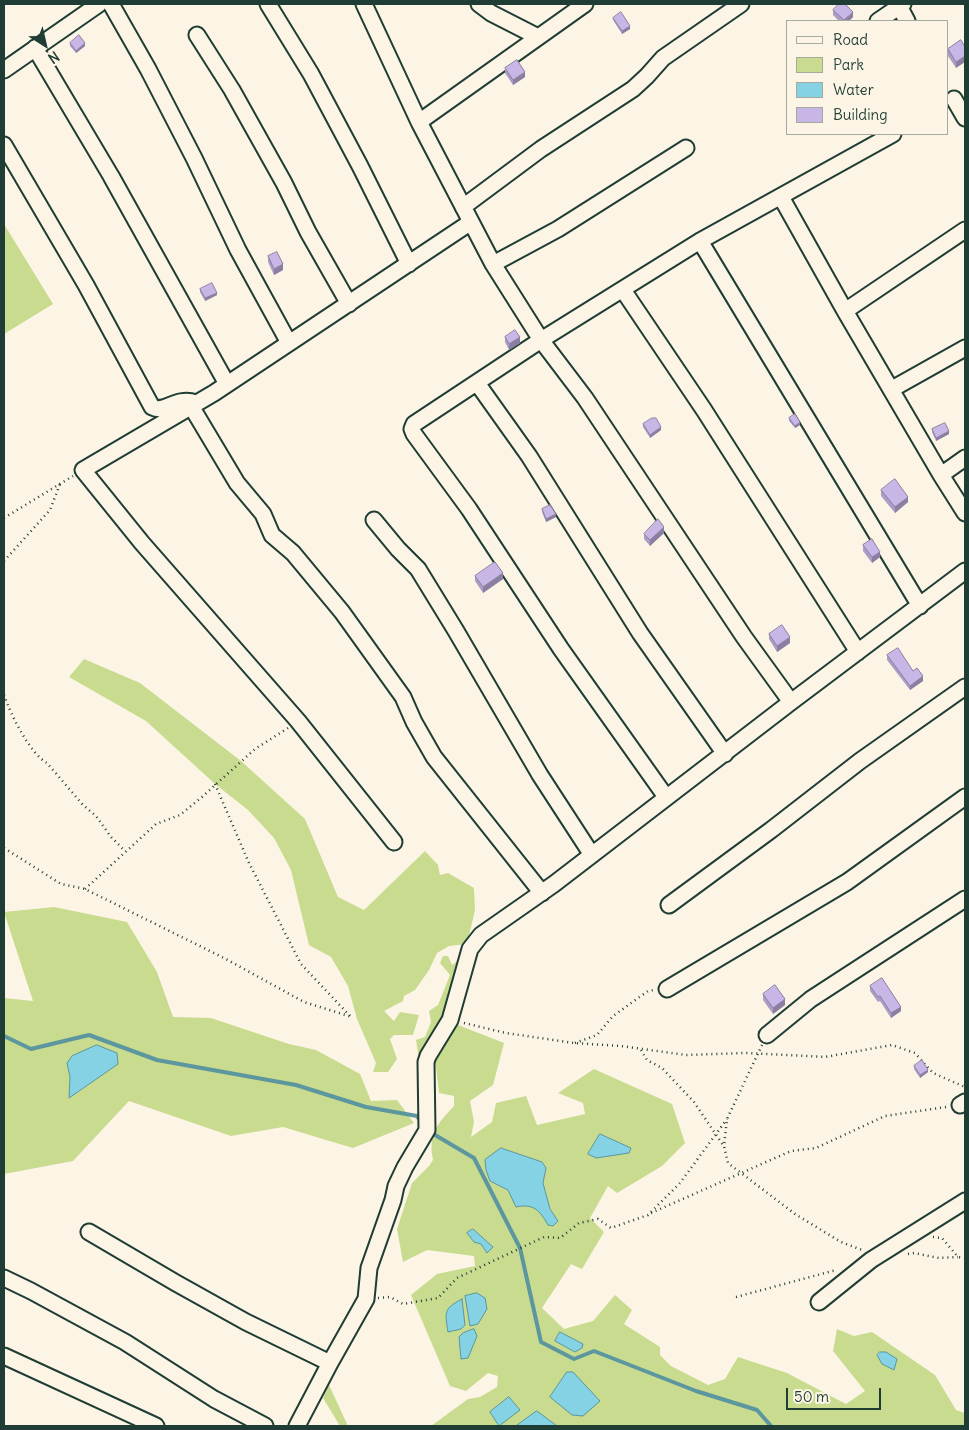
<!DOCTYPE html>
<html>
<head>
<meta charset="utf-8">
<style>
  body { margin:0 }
  #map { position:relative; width:969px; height:1430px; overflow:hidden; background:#fcf5e5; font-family:Delius,sans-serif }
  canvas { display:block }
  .frame { position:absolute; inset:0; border:5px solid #1f3d34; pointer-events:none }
  .legend { position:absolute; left:786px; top:20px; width:162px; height:115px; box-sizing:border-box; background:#fcf5e5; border:1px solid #a4ab9e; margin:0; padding:6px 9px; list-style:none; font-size:15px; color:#1f3d34 }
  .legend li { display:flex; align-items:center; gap:10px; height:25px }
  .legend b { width:25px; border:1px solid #a4ab9e }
  .north { position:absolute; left:20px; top:20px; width:50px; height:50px; -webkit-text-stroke:4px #fcf5e5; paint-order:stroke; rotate:145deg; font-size:14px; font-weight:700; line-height:20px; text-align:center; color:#1f3d34 }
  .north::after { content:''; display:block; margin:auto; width:18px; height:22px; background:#1f3d34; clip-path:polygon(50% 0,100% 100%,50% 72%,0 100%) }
  .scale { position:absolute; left:786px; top:1388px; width:95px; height:22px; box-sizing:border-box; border:2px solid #1f3d34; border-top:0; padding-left:6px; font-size:15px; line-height:18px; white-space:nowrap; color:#1f3d34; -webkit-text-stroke:4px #fcf5e5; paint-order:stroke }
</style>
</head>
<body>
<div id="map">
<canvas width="969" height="1430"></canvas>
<div class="frame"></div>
<ul class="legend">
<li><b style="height:6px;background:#fcf5e5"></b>Road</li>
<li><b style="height:14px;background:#c8db8f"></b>Park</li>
<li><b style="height:14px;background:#85d2e5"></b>Water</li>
<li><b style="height:14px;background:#c7b6e6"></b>Building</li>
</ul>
<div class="north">N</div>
<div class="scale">50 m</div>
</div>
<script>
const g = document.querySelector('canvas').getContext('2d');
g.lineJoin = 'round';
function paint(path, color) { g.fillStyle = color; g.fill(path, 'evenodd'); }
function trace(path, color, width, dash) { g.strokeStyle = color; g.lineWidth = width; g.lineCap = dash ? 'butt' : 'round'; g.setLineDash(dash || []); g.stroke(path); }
paint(new Path2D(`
  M4,224l49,80 -49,30z
  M84,659l56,24 101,78 64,58 33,78 26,13 61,-59 13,14 2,10 8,-2 26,15 1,22 -8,34 -18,2 -12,7 -8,17 -14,20 -11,6 -1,5 -19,10 10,10 6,-9 19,3 -6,20h-19l-4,4 7,20 -9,13h-15l3,-9 -19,-44 -9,-33 -17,-29 -22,-12 -18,-75 -17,-32 -26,-28 -33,-26 -69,-63 -77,-44z
  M54,907l73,15 30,50 16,45 38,1 78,26 27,6 44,24 11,27 26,-1 17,23 -61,25 -70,-21 -52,9 -102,-35 -56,60 -69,13v-176l29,3 -29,-89z
  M443,956h5l4,9 4,-3 3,-6 4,2 -17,61 -27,40 -3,-19 9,-3 6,-15 -2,-11 9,-6 12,-30 -10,-12z
  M453,1023l51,20 -11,42 -23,16 4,21 -3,15 21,-15 4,-19 30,-7 11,29 48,-11 -2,-11 -25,-10 36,-24 78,35 13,39 -23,23 -45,27 -9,-7 -18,32 14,14 -22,37 -11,-5 -29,44 22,21 29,-8 22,-26 17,15 -8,14 36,23v8l11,11 37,19 17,-6 13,-22 49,16 59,31 19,-13 -32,-40 4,-22 17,7 18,-4 63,43 21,35 9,3v13h-534l37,-27 12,-2 17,-10 1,-11 -10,-3 -22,18 -16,-5 -39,-91 26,-21 38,-8 -1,-10 -47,-6 -24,12 -6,-33 15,-46 17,-17 4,-6c-5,-26 4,-36 21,-54v-10l-15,-3 -5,-45z
  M329,1385l19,41h-8l-17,-28z`), '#c8db8f');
const water = new Path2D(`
  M97,1045l20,8 1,11 -49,34 1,-21 -3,-14 5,-7z
  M600,1134l31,14 -2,5 -33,5 -8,-4z
  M501,1148l41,14 4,6 -3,15 7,26 8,12 -5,5 -5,-1c-8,-14 -14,-22 -32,-18l-8,-17 -18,-9 -4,-11 -1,-10z
  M473,1229l20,18 -6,6 -6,-9 -7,-2 -7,-9z
  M477,1293l8,5 2,11 -9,15 -8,2 -5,-30z
  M462,1299l3,26 -4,4 -13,3c-3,-20 -5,-23 14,-33z
  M474,1329l3,7 -9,22 -7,1 -2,-22 4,-4z
  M560,1332l23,12 -1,4 -7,4 -20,-11z
  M880,1352h6l11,7 -3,11 -12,-6 -5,-9z
  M567,1372h6l27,29 -17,15 -11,-1 -22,-18z
  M509,1397l11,13 -21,16 -9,-14z
  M537,1411l20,15h-41z`);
paint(water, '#85d2e5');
trace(water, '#5c969e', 1);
trace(new Path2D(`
  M4,1036l27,13 58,-14 68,25 139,25 70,22 51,9 5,7
  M430,1132l44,26 46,90 21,94 33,17 20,-8 102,40 61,19 14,16`), '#5c969e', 4);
const minor = new Path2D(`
  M111,4l37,65 46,89 44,92 51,93
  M268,4l43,70 49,92 49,98
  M364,4l55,118 74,142 48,76 44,58 159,239 47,65
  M479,4l12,9 47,24
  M898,4l9,17
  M878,21l25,-17
  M197,35l35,55 52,93 24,49 41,72
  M35,48l76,128 116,208
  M4,70l95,-66
  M954,99l11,19
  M419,122l166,-118
  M4,145l82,140 66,122c13,7 23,-11 44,-4
  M781,197l64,114 96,164 24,38
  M463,207l78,-58 92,-60 14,-13 16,-18 78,-54
  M700,241l220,365
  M493,264l65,-35 128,-81
  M623,290l81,120 154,242
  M845,311l120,-81
  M477,383l52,73 111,177 85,121
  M892,389l73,-41
  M191,406l46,77 26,31 9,21 21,18 49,59 61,85 11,25 20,35 108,136
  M941,475l24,-17
  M374,520l24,29 20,20 38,62 84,144 52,80
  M666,797l-105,-148 -92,-140 -55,-75 -2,-5 2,-5 127,-84 159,-99 193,-107
  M394,842l-96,-121 -156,-178 -59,-73 131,-77 257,-171
  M669,905l102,-75 89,-69 105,-74
  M667,989l180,-107 118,-85
  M767,1035l44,-36 154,-100
  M960,1105l5,-3
  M89,1232l87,51 70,39 84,41
  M4,1278l27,13 94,51 89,57 51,27
  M819,1302l52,-42 94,-59
  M4,1356l152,70
  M297,1426l33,-63 36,-64 3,-31 24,-68 3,-14 9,-19 22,-37 -1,-68 2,-6 22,-36 20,-71 11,-14 73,-51 237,-182 174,-131`);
trace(minor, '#1f3d34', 19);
trace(new Path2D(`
  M4,518l69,-42
  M4,561l46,-51 10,-26
  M4,695c6,18 26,59 43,68l36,42 13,11 15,21 14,14
  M215,784l34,79 52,101 49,52
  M4,848l57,36 24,5 139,69 80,44 48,15
  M85,889l71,-65 24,-9 22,-18 53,-48 33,-21
  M464,1023l42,10 68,10 47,3 65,9 59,-2 80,4 67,-12 23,8 18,20 32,14
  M575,1043l22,-8 16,-19 35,-25 6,-1
  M762,1045l-35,74 -3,27 4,17 67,51 46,28 21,8
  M641,1050l6,10 15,8 32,34 29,43
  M651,1213l140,-62 25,-3 69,-32 61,-9
  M933,1237l9,1 16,19 7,1
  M908,1254l6,-1 25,5 19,-1
  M736,1297l100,-27
  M378,1298l12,-1 13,7 35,-6 19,-20 87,-41 16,1 19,-15 19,-4 13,9 37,-13 32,-32 47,-64`), '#1f3d34', 2.5, [1, 4]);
trace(minor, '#fcf5e5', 15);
paint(new Path2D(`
  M833,10l20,7 -4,4h-10l-6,-6z
  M613,18l17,11 -8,5 -9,-14z
  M961,40l-5,28 -8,-12v-7z
  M70,43l15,3 -9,7 -6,-7z
  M505,68l20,9 -12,8 -8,-12z
  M268,256l15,14 -9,5 -6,-13z
  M200,289l17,6 -12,6 -5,-9z
  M505,337l15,6 -11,7 -4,-8z
  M789,418l11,7 -5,3 -6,-7z
  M643,424l18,6 -11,8 -7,-11z
  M932,429l17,5 -13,7 -4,-9z
  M881,490l27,12 -13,11 -14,-17z
  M542,509l14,8 -10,5 -4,-10z
  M664,533l-14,13 -6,-7v-5z
  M863,545l17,12 -8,6 -9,-12z
  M475,576l28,3 -20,14 -8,-12z
  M769,634l21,9 -13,9 -8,-13z
  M887,655l26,16 10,10 -13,9 -23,-30z
  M870,986l31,25 -10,7 -11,-17 -2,1 -8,-11z
  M763,994l22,11 -12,9 -10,-14z
  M914,1066l14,6 -8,6 -6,-9z`), '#ab9dc6');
paint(new Path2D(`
  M853,12v5l-4,4h-5z
  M630,26v3l-8,5v-3z
  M85,43v3l-9,7v-2z
  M965,56v6l-9,6v-6z
  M525,72v5l-12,8v-5z
  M283,264v6l-9,5v-6z
  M217,293v2l-12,6v-3z
  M520,337v6l-11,7v-6z
  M800,422v3l-5,3v-2z
  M661,427v3l-11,8v-3z
  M949,431v3l-13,7v-3z
  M908,497v5l-13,11v-6z
  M556,514v3l-10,5v-3z
  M664,527v6l-14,13v-6z
  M880,552v5l-8,6v-6z
  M503,573v6l-20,14v-6z
  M790,637v6l-13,9v-6z
  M923,676v5l-13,9v-4z
  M785,999v6l-12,9v-6z
  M901,1007v4l-10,7v-5z
  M928,1070v2l-8,6v-3z`), '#8b7fa1');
const building = new Path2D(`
  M839,4h6l8,8 -9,8 -11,-10z
  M621,12l9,14 -8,5 -9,-13z
  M79,35l6,8 -9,8 -6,-8z
  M961,40l4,7v9l-9,6 -8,-13z
  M517,60l8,12 -12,8 -8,-12z
  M277,252l6,12 -9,5 -6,-13z
  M212,283l5,10 -12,5 -5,-9z
  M515,330l5,7 -11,7 -4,-7z
  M795,414l5,8 -5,4 -6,-8z
  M652,418h4l5,9 -11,8 -7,-11z
  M945,423l4,8 -13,7 -4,-9z
  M895,479l13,18 -13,10 -14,-17z
  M550,505l6,9 -10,5 -4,-10z
  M658,519l6,8 -14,13 -6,-6z
  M872,539l8,13 -8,5 -9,-12z
  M495,562l8,11 -20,14 -8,-11z
  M782,625l8,12 -13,9 -8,-12z
  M898,648l15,23 4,-3 6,8 -13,10 -23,-31z
  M882,978l19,29 -10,6 -11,-17 -2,1 -8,-11z
  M775,985l10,14 -12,9 -10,-14z
  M922,1060l6,10 -8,5 -6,-9z`);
paint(building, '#c7b6e6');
trace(building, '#8b7fa1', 1);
</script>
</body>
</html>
